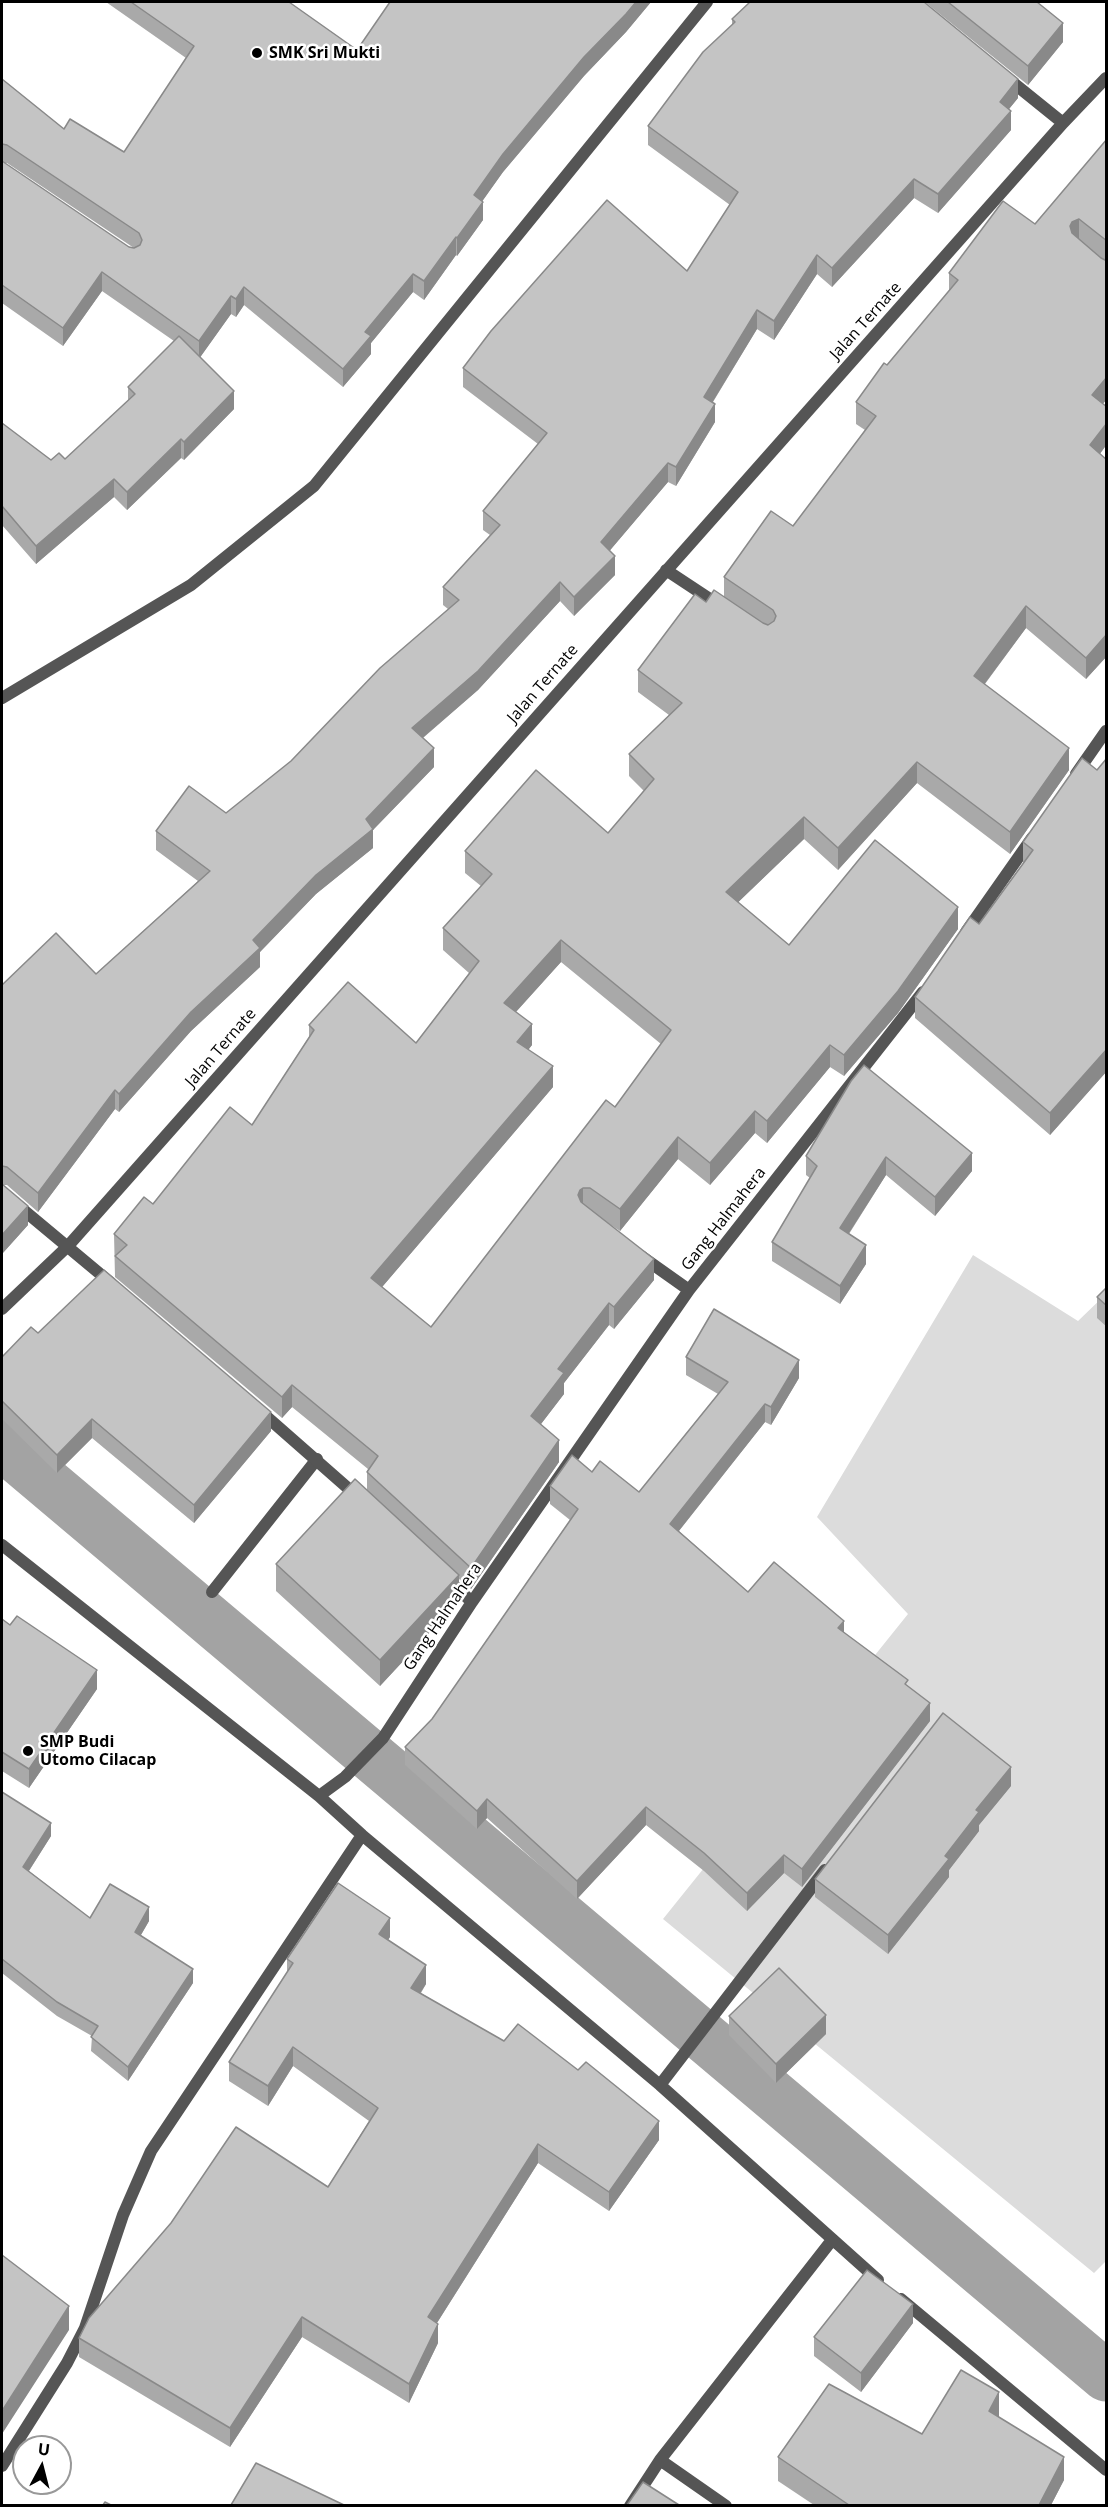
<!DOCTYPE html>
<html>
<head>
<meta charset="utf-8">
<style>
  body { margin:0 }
  #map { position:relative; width:1108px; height:2507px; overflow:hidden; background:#fff; font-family:"Open Sans",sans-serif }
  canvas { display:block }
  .frame { position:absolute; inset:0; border:3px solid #000; pointer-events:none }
  .north { position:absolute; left:12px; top:2435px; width:60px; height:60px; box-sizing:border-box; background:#fff; border:2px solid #999; border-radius:50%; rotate:7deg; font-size:16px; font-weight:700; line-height:24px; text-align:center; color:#000 }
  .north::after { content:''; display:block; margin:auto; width:21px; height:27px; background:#000; clip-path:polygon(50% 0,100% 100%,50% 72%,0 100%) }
</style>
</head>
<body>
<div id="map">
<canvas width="1108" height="2507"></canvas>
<div class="frame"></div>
<div class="north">U</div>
</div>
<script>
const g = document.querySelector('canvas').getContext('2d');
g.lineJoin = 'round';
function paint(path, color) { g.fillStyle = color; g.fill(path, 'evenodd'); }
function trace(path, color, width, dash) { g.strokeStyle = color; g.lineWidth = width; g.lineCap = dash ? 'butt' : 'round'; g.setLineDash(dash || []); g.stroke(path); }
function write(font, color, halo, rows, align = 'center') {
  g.font = font + ' "Open Sans",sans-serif'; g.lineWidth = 5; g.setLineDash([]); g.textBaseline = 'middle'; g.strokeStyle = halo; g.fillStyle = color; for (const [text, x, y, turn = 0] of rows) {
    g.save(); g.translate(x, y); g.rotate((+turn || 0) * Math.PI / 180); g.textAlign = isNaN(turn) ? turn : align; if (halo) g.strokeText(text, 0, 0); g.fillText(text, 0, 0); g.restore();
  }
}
paint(new Path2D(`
  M973,1255l105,66 28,-27v967l-12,12 -431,-354 245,-305 -91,-97z`), '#dcdcdc');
trace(new Path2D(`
  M2,1445l1104,931`), '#a3a3a3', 51);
trace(new Path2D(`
  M212,1592l105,-133`), '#555', 12);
trace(new Path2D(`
  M1006,77l57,46
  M666,570l56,37
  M2,698l189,-113 123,-99 393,-484
  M1076,774l30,-43
  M966,932l66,-94
  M2,1192l109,91
  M641,1256l48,34
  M2,1309l66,-63 995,-1123 43,-45
  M259,1410l99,87
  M2,1545l317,251 43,39 298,250 218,195
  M448,1580l24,22
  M319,1796l26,-19 38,-39 89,-136 217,-312 234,-298
  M660,2085l165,-215
  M901,2299l205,171
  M660,2460l66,46
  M2,2466l65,-103 18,-35 38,-113 28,-64 211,-316
  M630,2506l30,-46 172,-220`), '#555', 12);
paint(new Path2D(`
  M106,2h183l68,48 33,-48h261l-25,30 -42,44 -81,96 -21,29 1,19 -26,36 -1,-1 -32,45 -11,-8 -42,51v11l-28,33 -99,-82 -8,12 -5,-3 -31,43 34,52 -50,51 -3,-2 -54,52 -13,-13 -78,67 -34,-39v-102l49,37 14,-1 63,-58v-14l46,-46 -72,-50 -39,55 -61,-43v-224l62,50 60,23 62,-94zM4,163h3l127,85 -5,-1z
  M925,2h112l26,40 -35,43z
  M732,19l286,79 -9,11 2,21 -73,83 -24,-15 -82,89 -15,-13 -43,66 -17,-11 -44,73 2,20 -39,64 -8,-4 -58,68 5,25 -41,41 -14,-15 -82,89 -55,48 11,29 -61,63v18l-57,46 -56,58v15l-69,64 -72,81 -4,-3 -77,103 -31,-27h-4l25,40 -26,29v-269l94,-11 102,-93 -42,-31v-19l70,-18 65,-52 157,-152 -5,-4v-18l47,-52 -7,-5v-19l55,-67 -75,-57v-19l224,-97 43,-66 -82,-60v-19l84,-101z
  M1107,139v260l-5,5 5,3v37l-7,10 7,6v196l-21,23 -60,-51 -41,56 84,86 -59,84 -93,-71 -79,87 -34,-31 -66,63 51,43 169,-16 -60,84 -54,63 -14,-9 -63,76 -12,-10 -45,52 -32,-26 -58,72 -18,-12 52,61 -40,49 -5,-4 -45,58v11l-23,30 18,38 -88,127 -12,-10v22l-79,85 -104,-95v-27l91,-74v-18l1,-3 -76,-62 -10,11 -167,-141 -1,-43 138,-109 57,-88v-12l107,18 53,-70 -26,-23v-22l38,-42 -16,-13v-22l143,-18 36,-42 -15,-15v-22l40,-39 -31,-23v-22l68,-68 18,-5v-20l69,-51 72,-96 -9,-6v-22l93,-110v-19l86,-49zM561,962l100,82 -46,63 -184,220 -49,-40 171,-200 -25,-37 4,-5 -16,-33z
  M1107,758v313l-57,64 -135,-117v-21l64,-73 44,-60v-22l74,-72z
  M851,1081l121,90 -37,45 -49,-41 -37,59 17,30 -26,40 -68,-43v-19l38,-64 -4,-3v-19z
  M1107,1287v40l-10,-9v-21z
  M38,1333l233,98 -77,92 -102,-85 -35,35 -55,-54v-62z
  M686,1357l113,21 -28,47 -6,-3 -86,109 69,61 96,41 64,53 22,35 -128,166 -18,-14 -37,38 -43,-40 -58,-46 -69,74 -90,-81 -10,11 -72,-64v-18l27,-28 138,-199 -20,-16v-18l42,-14 47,20 79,-98 -32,-19z
  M2,1619l95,70 -68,99 -27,-17z
  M1011,1786l-32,39v6l-30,39v7l-61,77 -73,-57v-18z
  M2,1792l49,44 -22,35 61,47 59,3 -8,14 52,48 -65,98 -37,-30 1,-15 -35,-20 -55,-43z
  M390,1937l-2,3 38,44 -5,9 238,147 -50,71 -71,-48 -101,160 1,20 -29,60 -107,-66 -72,110 -151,-90v-19l249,-151 41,-66 -76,-55 -25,40 -39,-25v-19l58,-89v-14z
  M729,2016l97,18 -50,49 -47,-48z
  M913,2323l-52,69 -47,-36v-19z
  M999,2416l-1,1 66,63 -13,25h-237l-36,-24v-24l144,-23z`), '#a9a9a9');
paint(new Path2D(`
  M636,2h15l-25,30 -42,44 -81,96 -29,41v-18l29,-41 81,-97z
  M1063,23v19l-35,43v-19z
  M1018,79v19l-18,22v-18z
  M1011,111v19l-73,83v-19z
  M914,179v19l-82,89v-19z
  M483,202v18l-26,36v-18z
  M1079,219v22l-7,2 -2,-17 2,-4z
  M456,237v18l-32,45v-19z
  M817,255v19l-43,66v-19z
  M102,272v19l-39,55v-18z
  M413,274v18l-42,51v11l-28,33v-18l22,-37z
  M244,287v18l-8,12v-18z
  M231,296v18l-32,45v-18z
  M757,310v19l-53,87v-19z
  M1107,377v22l-15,18v-22z
  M234,391v18l-50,51v-18z
  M715,404v18l-39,64v-19z
  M1107,423v21l-17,23v-22z
  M181,439v19l-54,52v-18z
  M668,463v19l-67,79v-19z
  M114,479v18l-78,67v-18z
  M615,556v19l-41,41v-19z
  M560,582v19l-82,89 -66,57v-19z
  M1026,606v22l-52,70v-22z
  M1107,634v22l-21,23v-21z
  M434,748v19l-61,63v18l-57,46 -56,58v15l-69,64 -72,81v-18l134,-154 113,-121z
  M1069,748v22l-59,84v-22z
  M917,762v21l-79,87v-22z
  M804,817v22l-78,75v-22z
  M958,907v22l-60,84 -54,63v-21z
  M561,940v22l-57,63v-22z
  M532,1024v21l-15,19v-22z
  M830,1045v22l-63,76v-22z
  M1107,1049v22l-57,64v-22z
  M553,1066v21l-182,213v-22z
  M115,1090v19l-77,103v-19z
  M755,1111v22l-45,52v-22z
  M678,1137v22l-58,72v-22z
  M972,1153v18l-37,45v-19z
  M886,1157v18l-46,72v-19z
  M583,1188v21l-5,-14 2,-5z
  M28,1206v19l-26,29v-19z
  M866,1245v19l-26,40v-18z
  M654,1259v21l-40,49v-22z
  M609,1303v22l-45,58v11l-33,43v-21l27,-47z
  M799,1360v18l-28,47v-18z
  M292,1385v22l-10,11v-21z
  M765,1404v18l-95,120v-18z
  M271,1412v19l-77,92v-18z
  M92,1419v19l-35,35v-18z
  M559,1440v22l-88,127v-21z
  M459,1575v26l-79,85v-26z
  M844,1621v18l-6,-11z
  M97,1670v19l-68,99v-19z
  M930,1703v18l-128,166v-18z
  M1011,1767v19l-32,39v6l-30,39v7l-61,77v-19l88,-125z
  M487,1799v19l-10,11v-18z
  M646,1807v18l-69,74v-18z
  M51,1823v13l-28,44v-13z
  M784,1855v18l-37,38v-18z
  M149,1907v14l-14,24v-13z
  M390,1918v19l-11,17v-20z
  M426,1965v19l-15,23v-19z
  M193,1969v14l-65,98v-14z
  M826,2015v19l-50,49v-19z
  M293,2047v19l-25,40v-20z
  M659,2121v19l-50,71v-19z
  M538,2144v19l-110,174v-20z
  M913,2304v19l-52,69v-19z
  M69,2306v24l-67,104v-23z
  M302,2317v20l-72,110v-19z
  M438,2324v19l-29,60v-19z
  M999,2392v24l-10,19v-24z
  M1064,2457v23l-13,25h-12z`), '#898989');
const building = new Path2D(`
  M131,2h158l68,48 33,-48h246l-10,12 -42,43 -81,97 -29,41 9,7 -26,36 -1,-1 -32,44 -11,-7 -48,58 6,4 -28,33 -99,-82 -8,12 -5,-3 -32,45 -97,-69 -39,56 -61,-43v-124l127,86 5,1 6,-3 2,-5 -3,-7 -132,-88 -5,-1v-65l62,50 6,-10 54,33 70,-106z
  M750,2h174l94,77 -18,23 11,9 -73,83 -24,-15 -82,89 -15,-13 -43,66 -17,-11 -53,87 11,7 -39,63 -8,-4 -67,79 14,14 -41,41 -14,-15 -82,89 -66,57 22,20 -68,71 7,10 -57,46 -63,65 7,8 -69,64 -72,82 -4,-4 -77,103 -31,-26 -5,-1v-181l54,-52 40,41 114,-103 -54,-40 33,-45 37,27 65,-52 89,-93 79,-68 -16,-13 57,-62 -17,-14 64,-78 -84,-65 28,-37 116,-131 80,71 51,-79 -90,-66 55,-74 32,-30 -3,-3z
  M948,2h89l26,21 -35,43z
  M1107,139v102l-28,-22 -7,3 -2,4 2,7 29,25 4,2 2,-1v118l-15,18 15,12v16l-17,22 17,15v174l-21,24 -60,-52 -52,70 95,72 -59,84 -93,-70 -79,86 -34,-31 -78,75 63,53 86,-105 83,67 -60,84 -54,64 -14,-10 -63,76 -12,-10 -45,52 -32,-26 -58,72 -30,-21h-7l-3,2 -2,5 3,7 73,57 -40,48 -5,-4 -51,66 6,4 -33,43 28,24 -88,128 -104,-96 11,-16 -86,-71 -10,12 -167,-141 12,-11 -13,-11 30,-37 9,7 77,-97 22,18 62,-95 -5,-5 39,-43 68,61 63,-82 -36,-33 49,-54 -27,-23 71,-81 72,63 46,-54 -25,-25 53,-51 -44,-33 57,-76 11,8 8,-12 49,33 5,2 6,-4 2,-5 -3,-6 -49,-33 47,-66 22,15 83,-110 -20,-14 28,-39 3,2 71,-85 -9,-7 54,-72 32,23zM561,940l110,90 -56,77 -9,-7 -175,227 -60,-49 182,-212 -36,-24 15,-18 -28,-21z
  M179,336l55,55 -50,51 -3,-3 -54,53 -13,-13 -78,67 -34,-40v-83l49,37 8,-7 6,6 70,-65 -7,-7z
  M1082,758l15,12 10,-12v291l-57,64 -135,-116 55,-80 9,7 54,-74 -10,-8z
  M864,1065l108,88 -37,44 -49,-40 -46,71 26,17 -26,41 -68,-44 45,-76 -11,-10 45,-75z
  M2,1184l26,22 -26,29z
  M104,1270l167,142 -77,93 -102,-86 -35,36 -55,-54v-44l29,-30 7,6z
  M1107,1287v19l-10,-9z
  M714,1309l85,51 -28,47 -6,-3 -95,120 78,68 26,-30 70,59 -6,7 70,52 -3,4 25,19 -128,166 -18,-14 -37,38 -43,-40 -58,-46 -69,74 -90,-82 -10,12 -72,-64 27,-28 146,-210 -28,-23 22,-31 20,17 8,-11 39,31 89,-110 -42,-25z
  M355,1479l104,96 -79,85 -104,-96z
  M17,1616l80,54 -68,99 -27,-17v-133l8,6z
  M943,1713l68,54 -35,43 3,2 -34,44 4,3 -61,76 -73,-56z
  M2,1792l49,31 -28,44 67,51 20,-34 39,23 -14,25 58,37 -65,98 -37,-30 7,-11 -41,-24 -55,-43z
  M338,1883l52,35 -11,16 47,31 -15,23 93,53 14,-17 60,46 8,-8 73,59 -50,71 -71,-48 -110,173 10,7 -29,60 -107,-67 -72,111 -151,-90 10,-20 82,-95 65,-96 92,60 50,-79 -85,-61 -25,39 -39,-24 64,-99 -6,-4z
  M779,1968l47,47 -50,49 -47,-48z
  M2,2255l67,51 -67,105z
  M867,2270l46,34 -52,69 -47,-36z
  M961,2370l38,22 -10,19 75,46 -25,48h-190l-71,-48 51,-73 93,50z
  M256,2463l88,42h-113z
  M643,2482l36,23h-52z
  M105,2502l6,3h-8z`);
paint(building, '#c4c4c4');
trace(building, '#898989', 1.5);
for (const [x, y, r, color] of [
  [257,53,6,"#000"],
  [28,1751,6,"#000"]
]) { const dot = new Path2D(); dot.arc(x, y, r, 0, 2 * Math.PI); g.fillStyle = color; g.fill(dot); trace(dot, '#fff', 2); }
write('bold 16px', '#000', '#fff', [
  ["SMK Sri Mukti",269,53],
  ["SMP Budi",40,1742],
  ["Utomo Cilacap",40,1760]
], 'left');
write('16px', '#000', '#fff', [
  ["Jalan Ternate",866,321,-48],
  ["Jalan Ternate",543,684,-49],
  ["Jalan Ternate",221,1048,-49],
  ["Gang Halmahera",724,1219,-52],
  ["Gang Halmahera",443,1617,-56]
]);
</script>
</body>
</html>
